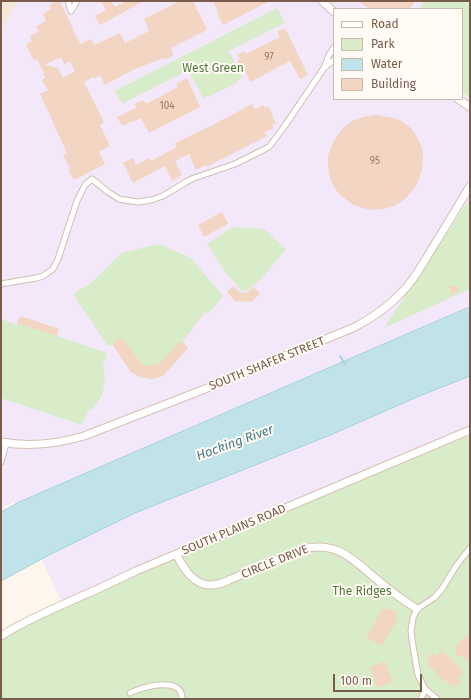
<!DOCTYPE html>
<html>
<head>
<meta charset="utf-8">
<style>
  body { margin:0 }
  #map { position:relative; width:471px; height:700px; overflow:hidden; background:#fdf6ec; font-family:"Fira Sans",sans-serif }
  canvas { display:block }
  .frame { position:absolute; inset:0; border:2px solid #7a5c4d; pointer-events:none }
  .legend { position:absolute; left:333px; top:8px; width:130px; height:92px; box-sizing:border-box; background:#fffaf3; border:1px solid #cabbb1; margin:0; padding:5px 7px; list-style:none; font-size:12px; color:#7a5c4d }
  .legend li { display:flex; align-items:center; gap:8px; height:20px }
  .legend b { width:20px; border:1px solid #cabbb1 }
  .scale { position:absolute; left:333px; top:674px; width:89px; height:18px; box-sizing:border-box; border:2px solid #7a5c4d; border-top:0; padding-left:5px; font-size:12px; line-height:14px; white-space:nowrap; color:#7a5c4d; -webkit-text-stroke:3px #fffaf3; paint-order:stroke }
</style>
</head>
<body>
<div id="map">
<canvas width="471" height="700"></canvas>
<div class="frame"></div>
<ul class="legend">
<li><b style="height:5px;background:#fff"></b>Road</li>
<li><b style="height:11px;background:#d8ecc9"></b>Park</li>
<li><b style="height:11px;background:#bfe3e8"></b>Water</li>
<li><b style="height:11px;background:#f3d5c3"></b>Building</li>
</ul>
<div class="scale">100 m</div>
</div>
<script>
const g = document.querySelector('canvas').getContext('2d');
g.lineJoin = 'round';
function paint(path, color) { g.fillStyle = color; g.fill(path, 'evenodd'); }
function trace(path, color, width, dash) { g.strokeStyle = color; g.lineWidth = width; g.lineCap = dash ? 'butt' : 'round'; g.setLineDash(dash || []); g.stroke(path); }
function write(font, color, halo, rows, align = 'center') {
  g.font = font + ' "Fira Sans",sans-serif'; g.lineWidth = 4; g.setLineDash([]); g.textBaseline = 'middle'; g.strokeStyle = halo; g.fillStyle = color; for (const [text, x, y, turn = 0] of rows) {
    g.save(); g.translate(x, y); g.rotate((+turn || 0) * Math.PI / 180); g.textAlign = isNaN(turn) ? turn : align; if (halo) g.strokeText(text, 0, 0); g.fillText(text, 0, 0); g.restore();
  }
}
paint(new Path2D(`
  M1,1h17l-17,31z`), '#f5e8da');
paint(new Path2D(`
  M18,1h452v698l-365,-7 -91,-190 -13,7v-477zM334,9h128v90h-128z`), '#f3e8fa');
paint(new Path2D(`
  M425,1h39l6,4v93l-8,-6v-83h-43z
  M277,8l8,15 -56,28 13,27 -5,3 1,1 -30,15 -1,-1 -4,2 -15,-28 -66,34 -7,-13z
  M470,198v91l-86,39z
  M233,227l31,2 22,20 -23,28 -16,14h-5l-16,-18 -19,-29z
  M159,244l32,14 32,38 -15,18 -3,-2 -22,29 5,7 -25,28 -11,3 -12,-2 -9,-5 -18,-28 -5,2 -35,-52 18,-11 30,-30z
  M20,316l39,13 -2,7 50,17 -4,12 2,12 -2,15 -3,7 -7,9 -5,4 -6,13 -81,-27v-79l16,6z
  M470,430v269h-469v-63l46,-25z`), '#d8ecc9');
const water = new Path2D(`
  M470,307v69l-53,21 -89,39 -193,77 -84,41 -50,27v-69l16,-9z`);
paint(water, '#bfe3e8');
trace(water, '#a5d3da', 1);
trace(new Path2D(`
  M340,356l5,8`), '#a5d3da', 2);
paint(new Path2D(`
  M58,1h2l20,43 11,-5 3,6 26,-12 5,10 24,-12 -5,-12 36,-18h13l14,29 -36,18 3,7 -10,5 -1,-2 -30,12 -28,15 -5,-10 -6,4 -1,-2 -9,5 20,40 -4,3 10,21 -11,6 6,12 -31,16 -6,-11h2l-7,-14 4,-2 -27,-59 8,-4 -6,-10 4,-2 -3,-4 1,-1 -7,-14 -3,2 -8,-17 6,-3 -2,-5 9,-5 -3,-5 10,-5 -3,-7 8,-5 -2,-4zM61,57l3,7 6,-3 5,10 -12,7 -5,-10 -13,-3z
  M101,1h10l4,6 11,-6h18l-44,24 -5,-9 11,-6z
  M213,1h57l-47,24 -5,-10 1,-1z
  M358,1h57l-5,8h-41z
  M285,28l23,47 -8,4 -10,-18 -40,21 -7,-15 -2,1 -4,-7 3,-2 -3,-4 7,-4 2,3 34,-17 -3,-6z
  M187,78l13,29 -51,26 -8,-15 -19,8 -5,-9 19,-9 -1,-4 9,-4 2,4 32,-17 -2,-3z
  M252,104l3,5 8,-4 2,3 3,-2 8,17 -4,2 2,3 -9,4 2,4 -61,31v-2l-10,5 -7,-16 -14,7 7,14 -10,6 -7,-15 -32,17 -10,-20 10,-5 3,7 13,-7 2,3 26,-14 -2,-4 34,-16z
  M376,115l18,3 7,3 11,8 6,10 4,9 1,9 -1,12 -3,11 -6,10 -8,9 -11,7 -12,3 -12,1 -8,-2 -8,-3 -13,-9 -5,-6 -4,-7 -3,-9 -1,-9v-9l3,-9 5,-10 6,-8 10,-8 11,-4z
  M222,212l6,12 -24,13 -6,-12z
  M456,285l2,7 -7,2 -2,-7z
  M234,286l5,6 8,1 7,-6 6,7 -9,8 -16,-1 -8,-9z
  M20,316l39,13 -3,7 -39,-13z
  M122,337l17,24 6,4h9l6,-2 21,-22 7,7 -25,28 -11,3 -12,-2 -9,-5 -19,-28z
  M383,608l3,2 1,-2 9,5 -1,2 3,3 -16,28 -16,-9z
  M470,633v31l-7,-8 -6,1 -1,-5 1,-1 -3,-3 10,-11 1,1z
  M442,650l22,22 -6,6 3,3 -6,6 -3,-3 -1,2 -6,-6 -1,1 -16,-17 2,-2 -4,-3 6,-6 4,3z
  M385,661l8,20 -16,7 -7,-21z`), '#f3d5c3');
const street = new Path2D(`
  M68,1l3,10
  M71,11l6,-10
  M325,67l9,-7
  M1,284l35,-6 7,-2 10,-7 5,-10 19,-58 8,-16 7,-6 16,13 11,7 12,2 7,1 13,-2 12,-4 23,-14 8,-4 41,-14 34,-17 15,-20 40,-59 5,-13 5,-8
  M1,462l5,-19
  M130,693c11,-6 53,-18 52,6
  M421,699l4,-10
  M437,699l-12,-10 -7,-14 -6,-35 -1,-9 2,-13 4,-9 17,-11 8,-9 14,-23 14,-18`);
const secondary = new Path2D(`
  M322,1l12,11
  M458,99l12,8
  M1,442c28,5 56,2 83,-6l121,-47 150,-62c17,-9 32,-19 45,-33 14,-13 23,-31 33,-47 13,-21 25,-41 37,-61
  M176,554c7,13 17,31 34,31 7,0 13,-2 19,-5l73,-31c37,-9 52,12 78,33 12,10 24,19 37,27
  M1,636c26,-17 55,-28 83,-41 17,-7 35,-16 52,-24l334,-141`);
trace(street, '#d1beb0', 7);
trace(secondary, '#d6c0b0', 9);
trace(street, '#fff', 5);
trace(secondary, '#fff', 7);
write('10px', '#987a6a', null, [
  ["97",269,57],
  ["104",167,106],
  ["95",375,161]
]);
write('12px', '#537a41', '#fffaf3', [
  ["West Green",213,69],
  ["The Ridges",362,592]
]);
write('12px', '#7a5c4d', '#fffaf3', [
  ["SOUTH SHAFER STREET",267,364,-22],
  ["SOUTH PLAINS ROAD",234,530,-23],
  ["CIRCLE DRIVE",275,562,-22]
]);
write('italic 13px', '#437c86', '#fffaf3', [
  ["Hocking River",235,443,-20]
]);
</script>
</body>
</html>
